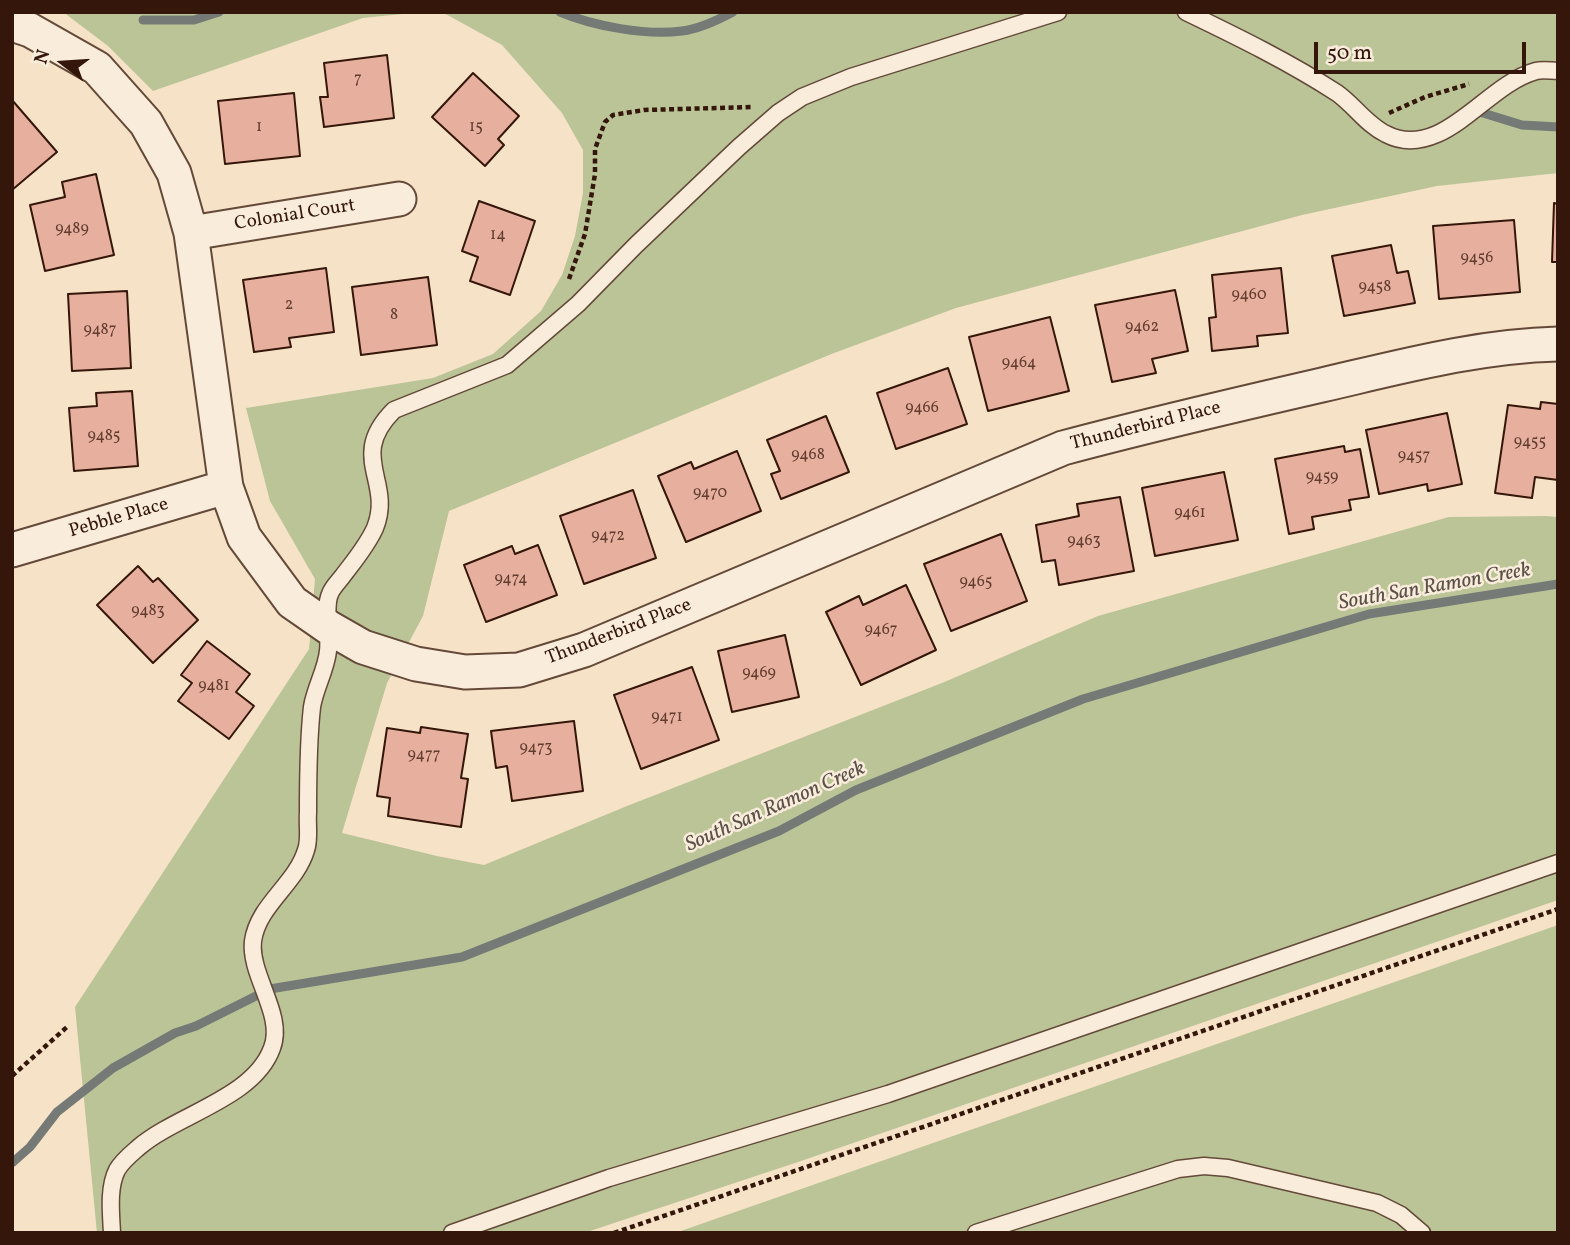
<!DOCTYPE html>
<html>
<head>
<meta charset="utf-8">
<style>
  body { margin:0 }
  #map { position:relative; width:1570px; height:1245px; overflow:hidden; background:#f6e2c7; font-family:Vollkorn,serif }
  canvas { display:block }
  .frame { position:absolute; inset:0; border:14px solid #34160a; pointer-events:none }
  .north { position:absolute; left:28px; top:28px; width:70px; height:70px; -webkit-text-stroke:5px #f9ecdb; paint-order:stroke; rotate:287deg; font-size:19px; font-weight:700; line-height:28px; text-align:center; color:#34160a }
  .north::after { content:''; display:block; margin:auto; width:24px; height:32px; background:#34160a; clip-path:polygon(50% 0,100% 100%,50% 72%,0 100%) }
  .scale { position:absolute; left:1314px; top:42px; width:212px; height:32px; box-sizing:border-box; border:4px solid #34160a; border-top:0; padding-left:9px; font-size:21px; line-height:24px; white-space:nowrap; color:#34160a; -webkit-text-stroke:5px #f9ecdb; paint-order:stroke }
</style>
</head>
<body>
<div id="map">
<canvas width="1570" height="1245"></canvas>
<div class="frame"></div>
<div class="north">N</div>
<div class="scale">50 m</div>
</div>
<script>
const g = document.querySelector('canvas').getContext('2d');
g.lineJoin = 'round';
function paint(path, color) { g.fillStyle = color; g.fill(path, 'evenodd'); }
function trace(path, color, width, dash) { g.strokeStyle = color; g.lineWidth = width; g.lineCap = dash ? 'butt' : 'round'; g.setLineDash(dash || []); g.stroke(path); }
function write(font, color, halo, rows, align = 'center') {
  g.font = font + ' Vollkorn,serif'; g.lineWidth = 5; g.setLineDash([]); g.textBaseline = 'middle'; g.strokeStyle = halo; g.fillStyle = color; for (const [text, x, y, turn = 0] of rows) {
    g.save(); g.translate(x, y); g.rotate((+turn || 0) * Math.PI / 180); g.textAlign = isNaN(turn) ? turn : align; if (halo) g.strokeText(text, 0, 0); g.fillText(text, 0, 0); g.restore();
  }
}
paint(new Path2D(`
  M63,12h359l-59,6 -210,73 -45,-45z
  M442,12h1116v161l-121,13 -135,29 -346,93 -122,45 -385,158 -26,105 -36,67 -45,150 95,23 47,9 143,-59 315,-123 156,-67 351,-99 97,-1 12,1v383l-757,261 -217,72h-487l-22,-226 234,-358 6,-70 -45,-78 -24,-93 187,-30 60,-24 48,-43 21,-36 13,-39 8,-43v-43l-21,-37 -60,-68z
  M1558,925v308h-883z`), '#bac497');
trace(new Path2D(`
  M560,12c33,14 87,24 122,19 17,-2 36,-11 51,-19
  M143,20h51l25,-8
  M1483,113l39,12 36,2
  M12,1163l18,-16 27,-35 56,-44 62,-35 21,-7 74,-37 192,-32 317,-126 77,-41 227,-91 286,-85 189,-30`), '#757a76', 9);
const building = new Path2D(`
  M387,55l7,63 -70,9 -4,-30h8l-4,-34z
  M473,73l46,43 -21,23 6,6 -19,21 -53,-49z
  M294,93l6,63 -75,8 -7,-63z
  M12,100l45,52 -45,38z
  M96,174l18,81 -69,16 -15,-66 35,-8 -3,-15z
  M479,201l56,20 -25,74 -40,-14 8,-24 -16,-6z
  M1554,203l4,1v58h-6z
  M1514,220l6,72 -81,7 -6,-73z
  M1391,245l6,28 11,-2 7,32 -71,13 -12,-60z
  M326,268l8,64 -45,6 2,9 -37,5 -11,-72z
  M1281,268l7,65 -31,3 1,10 -46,5 -3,-33 7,-1 -4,-42z
  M428,277l9,68 -76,10 -9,-68z
  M1175,290l13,61 -36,8 4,14 -44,9 -17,-77z
  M127,291l4,77 -59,3 -4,-77z
  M1050,317l19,74 -81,20 -19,-74z
  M948,368l19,56 -71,25 -19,-56z
  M132,391l6,75 -64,5 -5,-63 28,-2 -1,-13z
  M1541,402l17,2v76l-23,-3 -3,21 -37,-5 13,-88 32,4z
  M1447,413l15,71 -34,7 -1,-7 -48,10 -13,-64z
  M826,416l23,56 -68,27 -10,-25 9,-3 -13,-31z
  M1344,446l1,6 15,-3 9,48 -20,3 2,10 -39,7 2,12 -25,5 -14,-75z
  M737,451l24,60 -75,31 -28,-66 33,-14 3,7z
  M1224,472l14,68 -83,16 -13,-68z
  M633,490l23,68 -72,26 -24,-68z
  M1120,497l14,74 -75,14 -4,-25 -13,2 -6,-37 43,-9 -2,-12z
  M1001,534l26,67 -76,30 -27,-67z
  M538,545l19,50 -71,27 -22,-57 48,-19 3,8z
  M138,566l15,16 5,-4 40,42 -45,43 -56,-58z
  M906,585l30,65 -75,35 -35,-73 33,-16 4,9z
  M785,635l14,62 -67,15 -14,-61z
  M207,641l43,33 -14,18 18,14 -25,33 -51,-38 14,-18 -11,-8z
  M692,667l27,73 -78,29 -27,-74z
  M574,721l9,70 -71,10 -5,-35 -11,2 -5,-37z
  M421,727l47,7 -7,44 7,1 -7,48 -73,-11 2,-18 -13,-2 10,-68 33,5z`);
paint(building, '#e7b09e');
trace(building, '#34160a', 2);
const service = new Path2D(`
  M1186,12c52,25 103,50 151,81 17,12 30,32 49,41 17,9 35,7 51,0 34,-15 63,-53 99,-63 7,-2 15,0 22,0
  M112,1233c-1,-20 -4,-45 5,-63 5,-9 14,-16 22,-23 39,-33 115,-49 133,-99 13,-33 -23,-73 -19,-107 5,-36 43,-57 53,-91 4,-10 1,-26 2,-37 0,-35 0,-71 4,-106 3,-19 14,-37 16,-56 2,-15 -4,-44 2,-57 2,-6 8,-12 12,-17 12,-16 25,-31 33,-49 19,-47 -28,-71 19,-118l113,-45 71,-61 58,-59 103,-98 39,-34 24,-16 49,-20 207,-65
  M452,1233l157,-55 279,-84 670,-231
  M976,1233l202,-64 26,-3 24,2 149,35 24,12 21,18`);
const minor = new Path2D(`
  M12,24l18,6 67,38 49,55 28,50 17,60 35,254 18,50 48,65 36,25 35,20 53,17 49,8 54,-2 65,-20 479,-202c86,-23 172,-43 259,-63 78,-18 155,-39 236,-41
  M191,233l208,-34
  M12,550l214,-63`);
trace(service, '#644939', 19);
trace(minor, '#644939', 37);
trace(new Path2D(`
  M1389,113l36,-16 44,-13
  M569,279l16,-45 10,-60v-25l10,-27 8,-7 31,-5 109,-3
  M12,1076l55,-49
  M614,1233l944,-324`), '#34160a', 4.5, [5, 3.5]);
trace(service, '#f9ecdb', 16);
trace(minor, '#f9ecdb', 33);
write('16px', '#613c2f', null, [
  ["7",358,80],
  ["1",259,128],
  ["15",476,128],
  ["9489",72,230],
  ["14",498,236],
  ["9456",1477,259],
  ["9458",1375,288],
  ["9460",1249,296],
  ["2",289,306],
  ["8",394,316],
  ["9462",1142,328],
  ["9487",100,331],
  ["9464",1019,364],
  ["9466",922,409],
  ["9485",104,437],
  ["9455",1530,443],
  ["9468",808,456],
  ["9457",1414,457],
  ["9459",1322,478],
  ["9470",710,494],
  ["9461",1190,514],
  ["9472",608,537],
  ["9463",1084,542],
  ["9474",511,580],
  ["9465",976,583],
  ["9483",148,612],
  ["9467",881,631],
  ["9469",759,674],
  ["9481",214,687],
  ["9471",667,718],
  ["9473",536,749],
  ["9477",424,756]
]);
write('19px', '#34160a', '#f9ecdb', [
  ["Colonial Court",295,216,-9],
  ["Thunderbird Place",1146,427,-14],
  ["Pebble Place",119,519,-16],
  ["Thunderbird Place",619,633,-21]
]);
write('italic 21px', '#5a5049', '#f9ecdb', [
  ["South San Ramon Creek",1435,588,-10],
  ["South San Ramon Creek",776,808,-24]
]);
</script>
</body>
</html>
